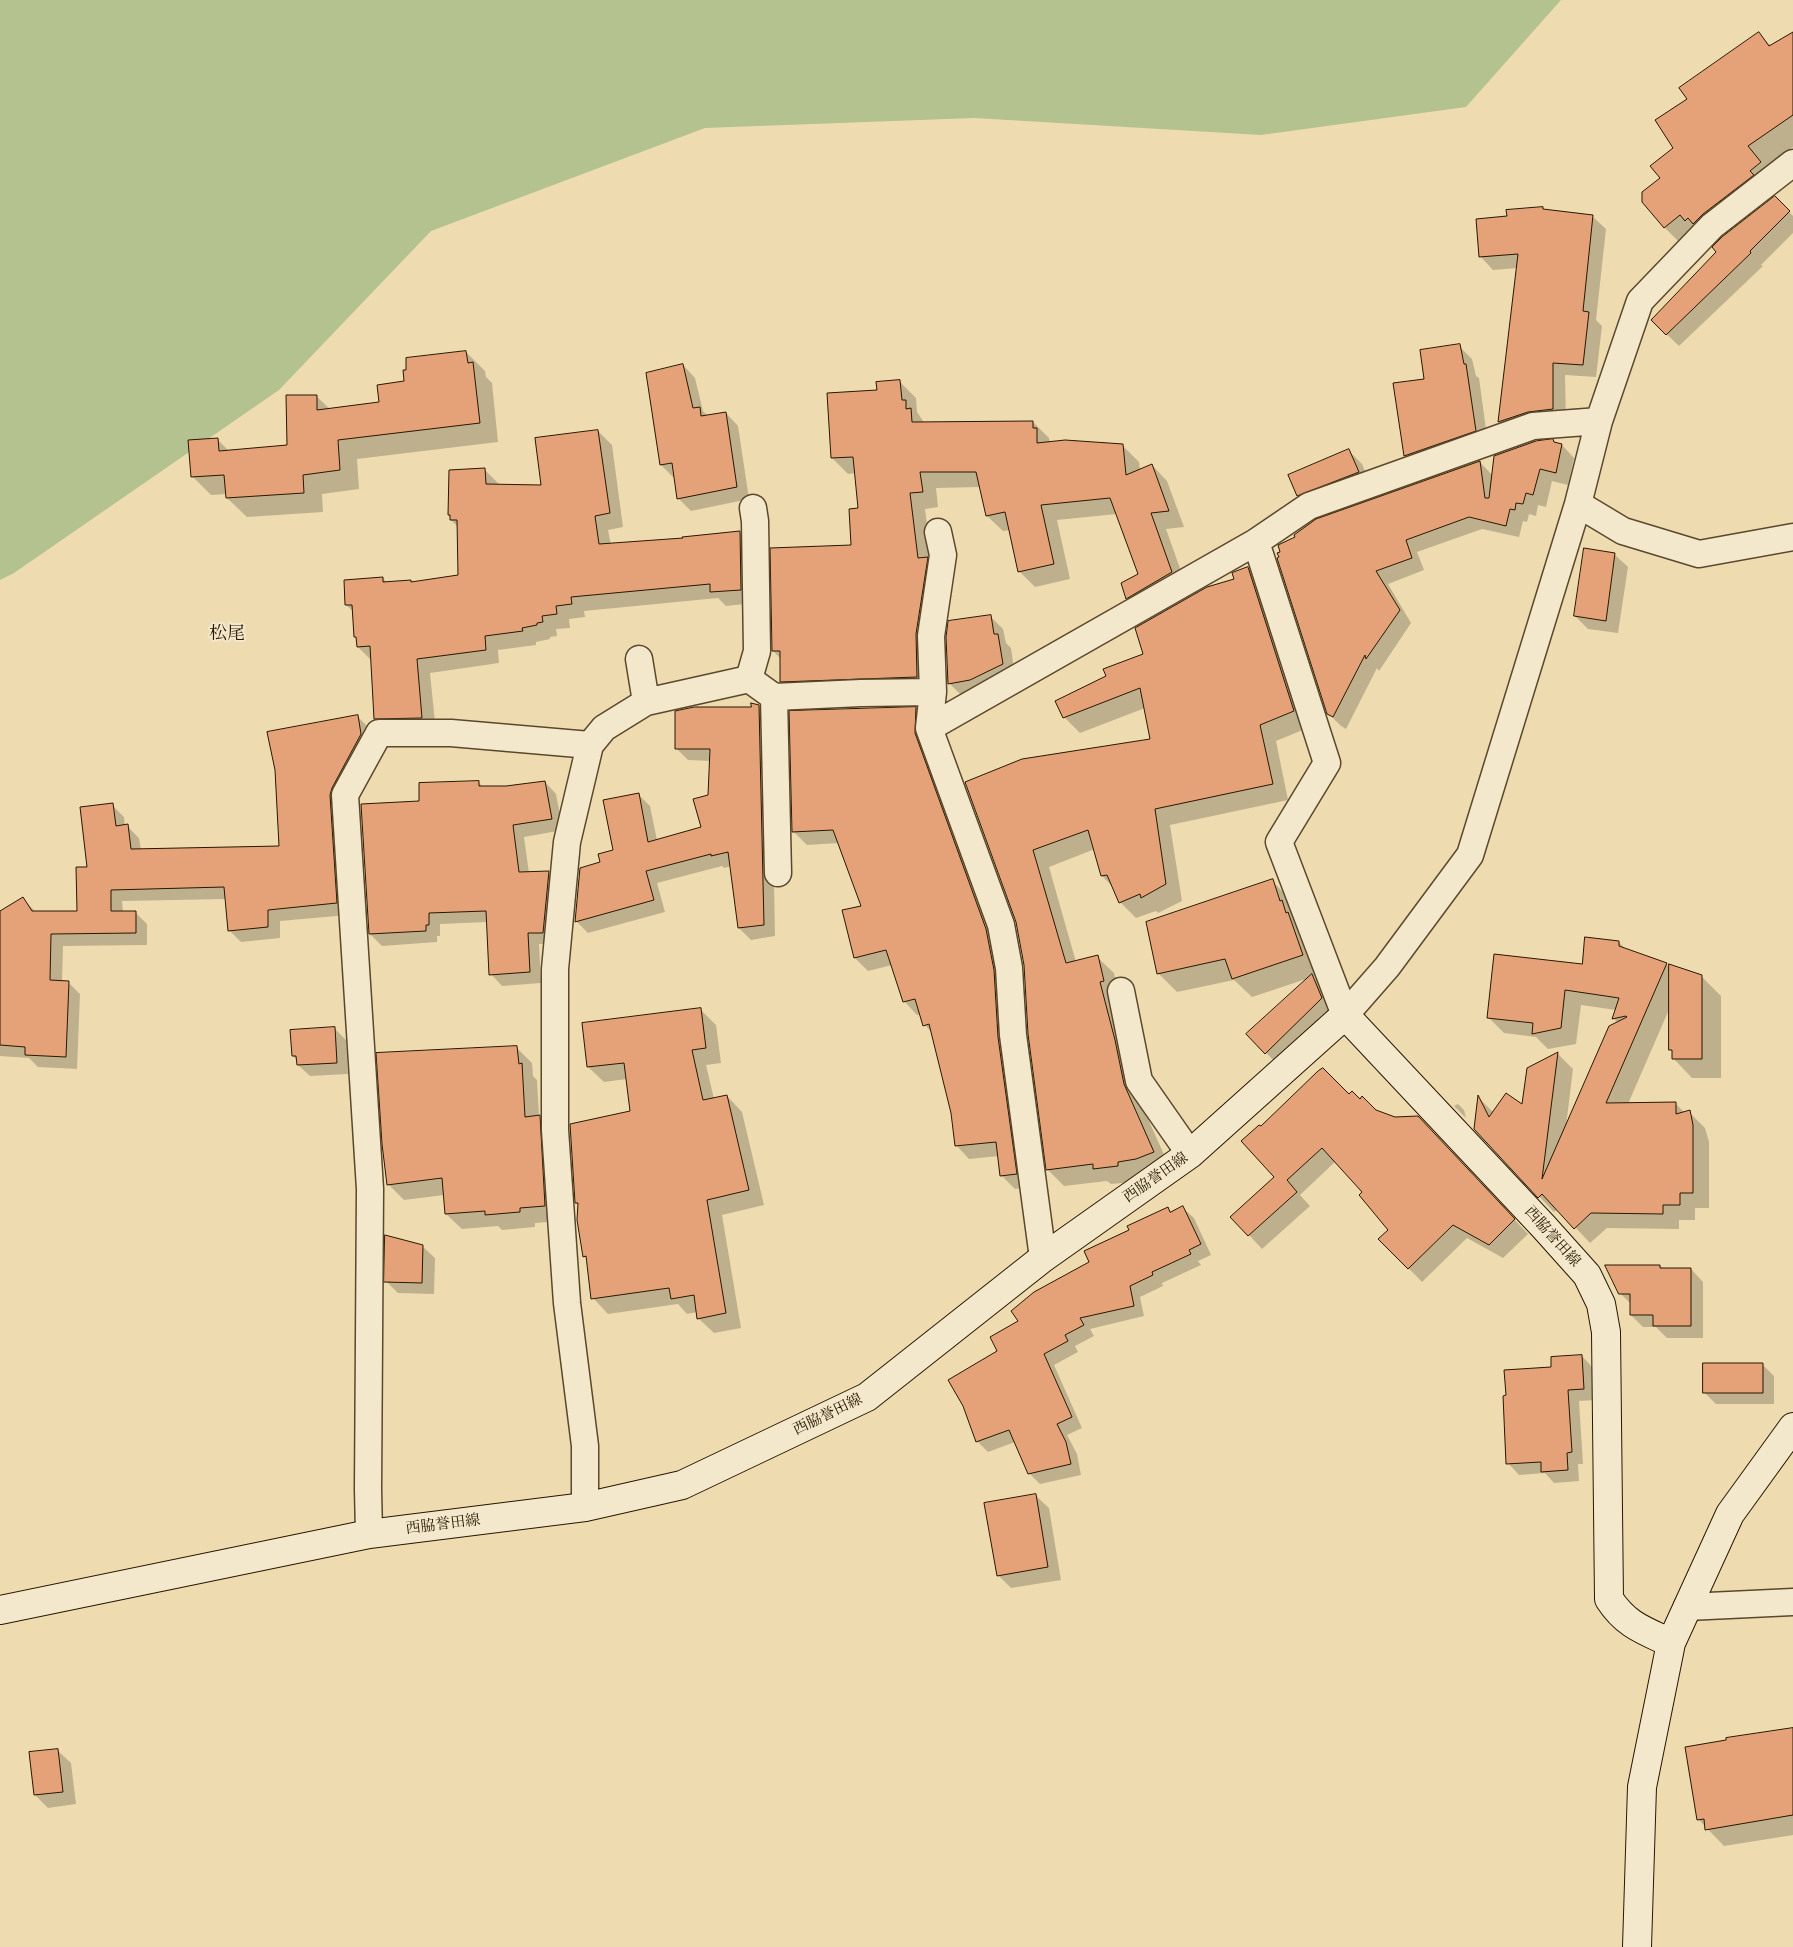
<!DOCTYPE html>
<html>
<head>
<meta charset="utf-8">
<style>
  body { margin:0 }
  canvas { display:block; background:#eedcb0 }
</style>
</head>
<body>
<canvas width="1793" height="1947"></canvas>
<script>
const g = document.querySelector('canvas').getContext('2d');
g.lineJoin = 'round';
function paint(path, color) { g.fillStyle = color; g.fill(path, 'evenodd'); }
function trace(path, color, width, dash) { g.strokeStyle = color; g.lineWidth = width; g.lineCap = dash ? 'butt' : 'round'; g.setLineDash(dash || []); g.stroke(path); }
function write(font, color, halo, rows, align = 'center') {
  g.font = font + ' "IM FELL Great Primer","Noto Serif JP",serif'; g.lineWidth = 4; g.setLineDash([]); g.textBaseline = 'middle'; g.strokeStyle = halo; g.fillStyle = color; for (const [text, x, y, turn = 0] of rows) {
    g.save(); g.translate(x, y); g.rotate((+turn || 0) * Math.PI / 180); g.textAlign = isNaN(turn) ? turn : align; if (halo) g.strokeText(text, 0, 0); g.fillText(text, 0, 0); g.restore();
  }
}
paint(new Path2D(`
  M0,0h1561l-95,107 -205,28 -287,-17 -269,10 -274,103 -152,159 -265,183 -14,7z`), '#b4c28f');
paint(new Path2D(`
  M1793,33v114l-27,19 13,16 -95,65 -19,-19 -22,-27 18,-23 14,-30 14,-48 70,-66 12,12z
  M1775,198l18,18v17l-32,32 2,1 -84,80 -27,-26z
  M1543,208l2,3 47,5 14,13 -10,91 6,6 -6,51 -31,-2 1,47 -54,13 -12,-13 18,-154 -25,2 -13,-14 28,-38z
  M1459,346l13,13 4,17 3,2 9,66 -70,25 -13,-13 21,-76z
  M466,352l19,19 1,6 6,6 6,59 -141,17 2,30 -37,5 1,18 -76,5 -20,-19v-4l-16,1 -19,-19 25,-37 12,12 59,-5 28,-50 14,13 51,-6 25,-21z
  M683,365l12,13 8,33 5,5 18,-3 12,13 11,73 -58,12 -13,-13 -3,-21h-2l-12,-12z
  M900,382l16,16 1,14 8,12 108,-2 16,16 1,5 73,3 16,16 1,9 12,-6 15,16 17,46 -18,2 21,59 -44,26 -16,-16 12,-24 -22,-60 -60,6 13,59 -35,8 -16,-16 -9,-41 -7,1 -16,-15 -6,-29 -45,1 2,19 -13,2 7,54 1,130 -136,4 -16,-16v-22l-8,-8 79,-105 8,-37 -4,-36 -8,1 -16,-16 46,-67z
  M598,431l14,14 11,82 -15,3 3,15 73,-6 56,-6 14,13 1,57 -29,3 -8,-8 -134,13 1,6 -16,2 1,9 -14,1 1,7 -7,1v2l-14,3v3l-38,5 1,13 -69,10 6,59 -47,1 -14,-14 -3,-58 -14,-14v-8l-3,-2 -1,-25 -8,-7 37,-27 4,5 23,-2 3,2 46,-7 -1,-49 -7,-7 -2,-5 36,-45 14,14v2l43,1z
  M1553,441l9,4 12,13 -6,27 -16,-4 -6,26 -8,-2 -2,11 -7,-2 -2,8 -4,-1 -4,16 -37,-8 -65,23 7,18 -36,14 23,39 -32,48 -2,-3 -31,61 -5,-3 -13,-13 -50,-154 202,-97 13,14z
  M1349,451l13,13 9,22 -60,22 -13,-13z
  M1614,554l14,13 -10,66 -30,-4 -13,-13z
  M1248,568l16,17 46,142 -34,14 12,59 -118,25 12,76 -24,12 -2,-2 -20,7 -16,-16 -6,-14 -12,-12 -7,-27 -46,18 27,95 21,-5 17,16 26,128 30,67 -36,14 -23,2 -4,-3 -43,5 -16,-16 -23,-205 -8,-43 -51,-139 185,-43 -6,-32 -65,25 -16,-16 43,-40 38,-23z
  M990,616l13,13 3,14 5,5 4,29 -53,19 -13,-13z
  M757,705l14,13 4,218 -24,4 -12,-12 -8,-62 -7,2 -2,-2 -65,17 8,29 -77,21 -12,-12 26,-58 12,-12 24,-57 12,12 7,34 45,-12 7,-32 2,-35 -23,-1 -12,-12z
  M916,708l13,14 70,221 30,244 -14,2 -14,-14 -2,-19 -30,3 -13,-14 -4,-32 -20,-80 -7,-8 -4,-11 -4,1 -13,-14 -12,-36 -24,6 -13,-13 7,-51 -22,-64 -33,2 -14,-14z
  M357,716l12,12 -26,72 5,115 -68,6v17l-39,4 -12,-12 -3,-31 -104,2 1,11h12l12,12v21l-84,1 -1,36h6l12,12 -3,75 -39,-2 -9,-9 -29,-2v-143l23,-14 13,13h43l10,-44 23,-63 12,12 1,9h2l12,12 2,12 139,-3z
  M478,782l5,5h23l39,-5 11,12 7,36 -39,7 5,36h20l11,11 -5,60h-16l2,39 -39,3 -11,-12 -3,-52 -48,2v12h-3v6l-55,4 -12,-12 50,-132z
  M1272,881l19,19 30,74 -7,3 9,9 10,23 -56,55 -29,-30 61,-56 -57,19 -18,-17 -57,12 -19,-19z
  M1619,942l8,9 39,13 5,5 31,8 19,19v82h-29l-19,-20v-6l-2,-2v-45l-43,99 47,-1 10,10 4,-1 16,16 4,14v66h-14v12h-16v9l-72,-1 -17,15 -32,-34 -4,3 -79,-83 4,-31 15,15 29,-6 35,-53 15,15 -7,57 52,-103 -5,-5 3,-8 -35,-5 -5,39 -28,5 -12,-12 -32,-4 -16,-16 95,-51z
  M701,1010l15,15 5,38 -15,2 8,34 13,-3 15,16 22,93 -42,10 19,113 -27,5 -16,-15 -1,-6 -10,2 -9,-10 -70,10 -15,-16 -6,-39 -3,-3 -5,-50 -3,-3 56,-91 -5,-33 -23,3 -16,-15z
  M334,1028l12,12 2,34 -38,2 -12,-11v-4l-5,-5z
  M517,1048l15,15 1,13 4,4 2,36 16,16 5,89 -25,2v4l-33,3 -4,-4 -36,3 -16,-15 -2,-19 -40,5 -16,-16z
  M1349,1096l26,15 56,20 97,103 -25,24 -36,-20 -45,44 -42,-43 10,-9 -26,-38 -28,-31 -36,34 10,11 -48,43 -13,-14 27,-58z
  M1458,1104l6,6 2,8 -12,-12z
  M1183,1208l11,10 17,37 -13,6 3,4 -39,18 1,3 -23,11 4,19 -54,13 4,7 -19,10 3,6 -24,13 28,63 -15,7 10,19 4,21 -41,9 -11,-11 -14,-31 -27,10 -11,-11 22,-90 21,-29 110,-91 38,-22 4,4z
  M422,1246l13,12 -1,36 -36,-1 -12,-12z
  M1660,1266l3,3h28l12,13v56h-36l-11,-11h-13l-12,-12v-11l-11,-11z
  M1582,1356l11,12 3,32 -17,1 4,63h-5l1,17 -25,2 -9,-10 -26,2 -11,-12 45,-95z
  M1762,1364l12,12v28h-58l-12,-12z
  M1035,1495l14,13 12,72 -50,8 -13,-13z
  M1793,1729v106l-69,11 -25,-26z
  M57,1750l14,13 5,41 -28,4 -13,-13z`), '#0003');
const building = new Path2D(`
  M1759,32l10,14 24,-14v83l-45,31 13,16 -11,9 4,4 -51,39 -10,10 -5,-6 -3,3 -5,-6 -16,13 -22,-26v-10l18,-14 -10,-12 23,-18 -18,-28 32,-21 -8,-11z
  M1775,196l15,15 -40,40 1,2 -85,82 -15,-15 65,-68 -4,-5 10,-10z
  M1543,207v2l50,6 -10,96 6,1 -6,53 -30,-2v46l-25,3 -30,10 20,-168 -39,3 -3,-38 31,-3 -1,-6z
  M1460,344l4,20h2l10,67 -72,25 -11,-73 31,-4 -4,-29z
  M466,351l2,12 5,-1 7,61 -142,17 2,30 -37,5 1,18 -78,5 -2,-23 -33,2 -3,-37 30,-2 1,13 68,-6 -1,-50h31v15l62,-8 -2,-17 27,-4 -1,-11h3v-12z
  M683,364l10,44 7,-1 1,9 25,-4 11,75 -60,12 -5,-36 -12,2 -14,-92z
  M900,380l2,20h4v9l5,-1 1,14 121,-1v7h4v15l28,-3 58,4 3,31 26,-11 17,47 -18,2 21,59 -46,27 -5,-16 17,-9 -28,-76 -69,7 13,59 -36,8 -13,-60 -19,4 -10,-44h-56l3,20 -13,1 8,65 10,-1 -12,77 1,43 -137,5v-31h-8l-2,-103 81,-3 -2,-36 9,-1 -5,-51 -22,1 -4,-65 50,-3 -1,-8z
  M598,430l12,83 -15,3 4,28 84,-6 -1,-1 58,-6 1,59 -31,2v-8l-139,13 1,7 -16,2 1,8 -15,2 1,6 -6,1v2l-15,3 1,3 -38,5 1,14 -69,9 5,59 -48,1 -4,-73 -13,1 -1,-10h-2l-2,-32h-7l-1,-25 39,-3v5l28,-2v2l47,-7 -1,-55h-7v-5h-2l1,-45 36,-2 1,16 55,1 -6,-47z
  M1553,439l1,3 8,2 -6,29 -16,-4 -7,26 -7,-2 -3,11 -7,-1 -1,7 -5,-1 -4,17 -37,-9 -63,23 6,18 -36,13 24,39 -34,49 -1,-4 -32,62 -6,-3 -50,-156 2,-1 -2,-4 3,-1 -2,-7 17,-8 -1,-2 22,-16 164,-58 5,37h4l5,-42 42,-15z
  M1349,449l10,23 -62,24 -9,-21z
  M1584,548l31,5 -9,68 -32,-5z
  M1248,567l46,144 -34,14 13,59 -118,25 11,75 -25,14 -1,-4 -21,9 -12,-28 -6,1 -13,-46 -55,20 33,113 32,-8 6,26 -4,1 15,58 9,44 30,68 -18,7 -18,3v4l-25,3v-5l-47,6 -18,-136 -4,-69 -8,-43 -51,-140 57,-23 128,-20 -10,-51 -77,30 -8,-17 51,-25 -3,-7 40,-15 -8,-26 72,-41 27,-8 -2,-6z
  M991,615l3,19h4l5,30 -33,16 -22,4 -2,-47 2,-16z
  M751,703l8,2 5,220 -26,3 -10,-76 -17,4v-2l-65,17 8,29 -79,22 5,-54 20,-6 -2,-8 15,-4 -10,-50 36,-7 9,49 53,-15 -8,-28 15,-4 2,-46h-35v-38l19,-4h57z
  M916,707l-1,26 71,196 8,41 4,67 19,137 -17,2 -4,-34 -41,4 -4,-33 -22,-89 -6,2 -8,-27 -12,3 -17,-52 -32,8 -12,-48 19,-4 -28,-76 -41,2 -3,-121z
  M358,715l3,19 -29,54 -2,7 7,108 -69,7v17l-40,4 -4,-44 -113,3v21h25v22l-85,1 -1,46 19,1 -3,76 -41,-2v-8l-25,-2v-134l23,-14 9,14h45l-1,-44h11l-7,-60 33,-4 3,23 12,-2 3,25 148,-3 -4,-76 -8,-38z
  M479,781v5h27l39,-5 7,38 -39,6 6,47 30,-1 -6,62h-15l2,39 -41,3 -3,-64 -57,2v12h-3v6l-57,3 -8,-130 58,-3v-18z
  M1273,879l7,22 2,-1 4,13 2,-1 15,43 -71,24 -7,-20 -68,15 -11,-52z
  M1585,937l34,4v5l48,17 -61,140 70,-1v12l14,-4 3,15v68h-13v12h-17v9l-72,-1 -17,16 -32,-35 -4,4 -64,-69 4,-34 11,22 17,-24 16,11 5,-36 31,-16 -16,127 67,-153 18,-9 -1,-1 -14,3 7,-21 -54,-8 -4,38 -29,6 1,-11 -46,-5 7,-64 88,10z
  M1669,964l33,11v84h-30v-9h-3z
  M1312,974l10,24 -57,56 -19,-20z
  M701,1008l5,40 -14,2 11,50 24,-5 22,95 -42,10 19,113 -29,6 -3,-24 -23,4 -2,-11 -78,11 -5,-43 -3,1 -6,-37 1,-17h-3l-5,-79 60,-13 -6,-48 -37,4 -5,-44z
  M335,1027l2,36 -40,2 -1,-9h-4l-2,-26z
  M517,1046l2,18 3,-1 3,54 15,-2 5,91 -25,2v4l-35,3v-4l-40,3 -3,-36 -55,7 -5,-41 -6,-91z
  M1323,1068l26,26 3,-3 8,8 2,-3 14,14 19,7 23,-1 97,103 -26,26 -36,-20 -45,44 -30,-30 10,-9 -29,-35 3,-3 -40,-44 -35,32 10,12 -49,44 -18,-19 44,-40 -33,-36 18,-16 2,1 57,-55z
  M1183,1206l18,38 -12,6 2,4 -39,18 1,3 -23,11 4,20 -54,12 4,7 -19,10 3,6 -24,13 28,63 -15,7 9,18 5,22 -43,10 -19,-44 -33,12 -13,-36 -15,-26 49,-29 -7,-14 28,-16 -7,-10 23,-19 55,-30 -5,-11 45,-21 -2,-4 41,-19 2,5z
  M385,1235l38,10 -1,38 -38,-1z
  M1605,1265h55v3h31v58h-38v-11h-23v-21h-11z
  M1582,1355l2,34 -16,1 4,62 -5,1 1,17 -27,2v-10l-35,2 -3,-68 3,-1 -2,-25 47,-3v-10z
  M1703,1363h60v30h-60z
  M1036,1494l12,73 -51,9 -13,-73z
  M1793,1728v87l-88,15 -1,-11 -7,1 -12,-73 41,-7v-2z
  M58,1749l5,43 -29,3 -5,-43z`);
paint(building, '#e5a278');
trace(building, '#281700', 1);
const street = new Path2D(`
  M1578,504l45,27 76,23 94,-17
  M1256,542l71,221 -48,79 66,173 42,-48 83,-112 108,-351 21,-83 41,-120 72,-75 81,-63
  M639,659l7,43
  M749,679l8,-28 -2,-130 -2,-13
  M933,692l-2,-56 12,-81 -5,-23
  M774,697l4,176
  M929,728l327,-186 53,-36 224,-80 66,-5
  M1121,991l18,90 51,73
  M585,1507v-61l-18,-143 -12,-173v-161l12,-127 23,-97 14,-17 42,-26 103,-23 25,18 87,-4 72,-1 -4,36 72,197 8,43 4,67 30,223
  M369,1534l-1,-45 2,-300 -25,-394 34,-62h72l139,12
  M1687,1607l106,-5`);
const secondary = new Path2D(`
  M0,1610l369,-76 216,-27 97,-22 185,-88 176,-139 147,-104 155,-139 199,212 43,48 14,29 5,28 3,267c17,26 34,31 62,44
  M1637,1947l5,-160 29,-144 59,-129 63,-87`);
trace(street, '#5a482c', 29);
trace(secondary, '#281700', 30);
trace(street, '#f4e8cc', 26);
trace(secondary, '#f4e8cc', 28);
write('15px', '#281700', '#f4e8cc', [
  ["西脇誉田線",1156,1178,-35],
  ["西脇誉田線",1552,1237,48],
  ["西脇誉田線",828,1415,-26],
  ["西脇誉田線",443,1525,-7]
]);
write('18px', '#281700', '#f4e8cc', [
  ["松尾",227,635]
]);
</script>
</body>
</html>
